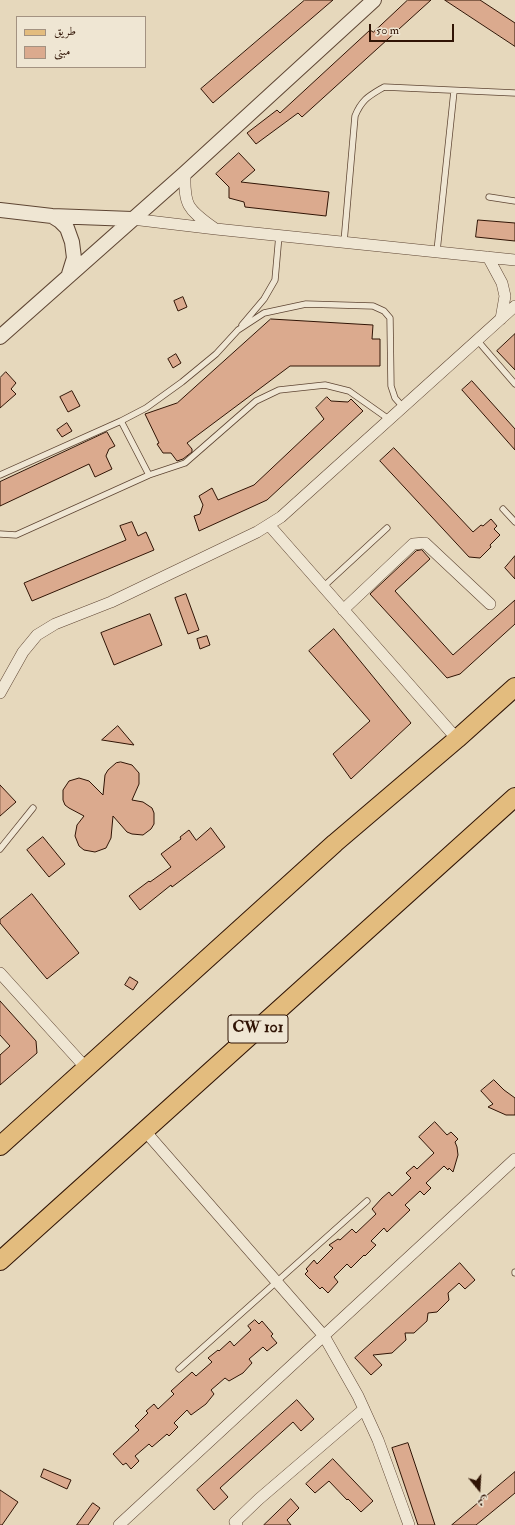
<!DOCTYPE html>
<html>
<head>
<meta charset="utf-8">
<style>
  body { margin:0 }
  #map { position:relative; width:515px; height:1525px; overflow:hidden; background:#e6d8bc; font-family:"IM FELL Double Pica",Amiri,serif }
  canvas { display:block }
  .legend { position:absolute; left:16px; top:16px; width:130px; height:52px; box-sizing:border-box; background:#efe6d3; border:1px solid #a39281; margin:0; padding:5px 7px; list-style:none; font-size:12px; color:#301405 }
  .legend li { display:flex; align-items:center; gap:8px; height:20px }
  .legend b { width:20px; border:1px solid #a39281 }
  .north { position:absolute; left:459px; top:1469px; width:40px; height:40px; -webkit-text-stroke:3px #efe6d3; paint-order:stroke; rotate:162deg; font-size:11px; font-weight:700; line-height:16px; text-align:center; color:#301405 }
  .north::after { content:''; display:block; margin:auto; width:14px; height:18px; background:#301405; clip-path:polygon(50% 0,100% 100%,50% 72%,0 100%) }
  .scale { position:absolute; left:369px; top:24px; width:85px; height:18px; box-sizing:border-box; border:2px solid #301405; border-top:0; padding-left:5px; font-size:12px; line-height:14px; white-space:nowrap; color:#301405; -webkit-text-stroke:3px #efe6d3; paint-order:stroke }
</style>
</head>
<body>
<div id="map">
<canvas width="515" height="1525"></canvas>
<ul class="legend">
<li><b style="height:5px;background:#e3bc7e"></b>طريق</li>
<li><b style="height:11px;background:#dbaa8e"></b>مبنى</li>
</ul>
<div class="north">ش</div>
<div class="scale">50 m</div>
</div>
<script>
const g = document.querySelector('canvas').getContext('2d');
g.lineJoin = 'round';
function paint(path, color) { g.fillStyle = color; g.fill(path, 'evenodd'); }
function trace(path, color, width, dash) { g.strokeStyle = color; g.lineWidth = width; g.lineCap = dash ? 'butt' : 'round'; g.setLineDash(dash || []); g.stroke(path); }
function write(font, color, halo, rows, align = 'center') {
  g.font = font + ' "IM FELL Double Pica",serif'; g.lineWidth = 3.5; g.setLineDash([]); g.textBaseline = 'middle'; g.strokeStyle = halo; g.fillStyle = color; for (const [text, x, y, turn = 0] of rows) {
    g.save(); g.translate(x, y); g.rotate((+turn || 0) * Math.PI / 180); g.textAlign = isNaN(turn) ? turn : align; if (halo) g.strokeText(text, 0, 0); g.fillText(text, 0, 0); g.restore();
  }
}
const building = new Path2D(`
  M305,0h28l-120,103 -12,-14z
  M408,0h23l-129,117 -4,-4 -42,31 -9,-11 30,-23 3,3 90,-83 3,2z
  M445,0h35l35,23v23z
  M239,153l16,17 -14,12 88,10 -3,24 -81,-9 -1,-5 -15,-4v-11l-13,-13z
  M478,220l37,3v18l-39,-4z
  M183,297l4,10 -9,4 -4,-10z
  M271,319l102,6 -1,14h8v27h-90l-103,77 5,6v3l-9,7 -6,2 -6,-8h-8l-6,-9 2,-1 -14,-29 32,-11z
  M515,334v36l-18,-19z
  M176,354l5,9 -8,5 -5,-9z
  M6,372l10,11 -5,6 5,5 -16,14v-30z
  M472,381l43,48v21l-53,-60z
  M72,391l8,15 -12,6 -8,-15z
  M327,397l4,4 17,1 3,-3 12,12 -96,89 -68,31 -5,-15 6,-2 3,-9 -4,-9 13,-8 6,12 36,-15 70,-66 -8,-11z
  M67,423l5,8 -10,6 -5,-7z
  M107,432l8,14 -6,3 -3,7 6,13 -17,8 -6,-13 -89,42v-24z
  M394,448l79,84 8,-7 2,1 8,-7 6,7 -3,3 6,6 -10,10 1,2 -11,11 -11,-1 -89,-96z
  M132,522l6,14 8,-4 8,18 -122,51 -8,-18 102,-43 -6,-14z
  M422,550l8,9 -35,32 58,64 62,-55v24l-55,50 -13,4 -77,-84 46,-43z
  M515,556v23l-10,-11z
  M186,594l13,36 -11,4 -13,-36z
  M150,614l12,31 -48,20 -13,-32z
  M334,629l77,94 -60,56 -18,-25 37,-33 -61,-70z
  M207,636l3,9 -10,4 -3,-10z
  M118,726l16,19 -32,-5z
  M121,762l11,3 7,8v11l-7,16 11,2 9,6 2,5v11l-3,5 -8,6 -11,-1 -5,-2 -14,-16 -2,22 -5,10 -11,4 -11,-2 -5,-4 -4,-10 2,-11 7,-9 -15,-8 -4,-3 -2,-5v-10l6,-9 10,-3 10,3 14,14 2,-20 3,-5 8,-7z
  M0,785l16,17 -16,14z
  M211,828l14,19 -53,40 -1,-2 -31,25 -11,-14 20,-15 1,1 21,-15 -10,-13 20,-15 -1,-2 9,-7 7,10z
  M43,837l22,27 -16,13 -22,-27z
  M32,894l47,59 -32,26 -47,-56v-3z
  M130,977l8,5 -5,8 -8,-5z
  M0,1001l36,40 1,12 -37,32v-30l10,-9 -10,-11z
  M494,1080l10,10 11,8v17h-9l-18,-8 5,-3 -12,-13z
  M435,1122l12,13 4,-3 7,7 -3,3 2,5 1,8 -5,17 -4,-4 -1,2 -4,-4 -18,17 5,5 -7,7 -4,-4 -15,14 5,5 -23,22 -3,-4 -13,13 5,4 -11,11 -1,-1 -13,13 -4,-4 -13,13 4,5 -10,11 -6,-6 -2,2 -15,-15 3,-3 -2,-2 8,-9 3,4 16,-16 -4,-3 9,-6 2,1 12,-11 4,4 20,-19 -4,-5 10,-11 7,-6 3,4 19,-18 -5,-5 8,-7 3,3 17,-16 -15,-16z
  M460,1263l15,17 -10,9 -6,-6 -11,10 1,7 -12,12 -9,1 -1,8 -13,12h-9l1,7 -14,13 -19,2 9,10 -11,10 -16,-17z
  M255,1320l4,4 3,-3 11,13 -2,2 6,7 -10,8 -4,-4 -14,12 3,4 -9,10 -14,8 -4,-3 -14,12 3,4 -8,10 -15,11 -4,-5 -13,13 4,4 -9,9 -2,-2 -15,13 -3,-3 -14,12 4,5 -8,8 -5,-6 -3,2 -10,-11 26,-24 -4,-4 13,-13 -2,-2 8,-7 4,5 16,-15 -3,-3 21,-19 4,4 16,-14 -4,-4 10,-8 1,1 11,-10 4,5 17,-16 -3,-4z
  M297,1400l17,19 -13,12 -8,-9 -73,66 8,9 -14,13 -17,-20z
  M408,1443l9,27 18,55h-17l-26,-77z
  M333,1459l40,42 -12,11 -13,-13 -1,1 -18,-19 -14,12 -9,-9z
  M44,1469l27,11 -4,9 -26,-12z
  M515,1472v21l-39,32h-24z
  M0,1490l18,12 -16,23h-2z
  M291,1499l8,9 -12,12 4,5h-27z
  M93,1503l7,5 -12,17h-11z`);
paint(building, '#dbaa8e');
trace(building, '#301405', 1);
const service = new Path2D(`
  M489,197l26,4
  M344,242l11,-126c7,-17 14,-20 29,-29l131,6
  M437,251l17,-160
  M242,325l22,-26 11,-19 4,-45
  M477,340l38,44
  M121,421l28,54
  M0,475l121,-54 25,-13 36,-26 34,-28 22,-24 26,-17 42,-9 67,2 11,5 6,7 1,68 4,12 8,9
  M503,509l12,13
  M0,534l16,1 133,-60 36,-12 71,-62 23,-11 46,-5 24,6 41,29
  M323,587l64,-59
  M0,849l33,-41
  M515,1272v1
  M179,1369l188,-168`);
const minor = new Path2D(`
  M185,173c-1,32 2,36 29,55
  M132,219l84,10 299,31
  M488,257l14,26 3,13 -4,23
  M269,525l188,214
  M343,610l70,-66 12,-1 65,61
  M0,693l23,-41 14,-17 18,-11 56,-22 146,-70 24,-15 234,-211
  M0,973l86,95
  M145,1131l179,205 34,60 20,44 31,85
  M119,1525l396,-366
  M237,1525l-2,-3 24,-23 105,-90`);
const tertiary = new Path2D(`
  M0,210l52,6 80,3
  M52,216l8,5 7,7 5,14 2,16 -5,16
  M0,337l185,-164 189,-173`);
const primary = new Path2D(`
  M0,1146l335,-303 122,-104 58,-52
  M0,1261l515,-464`);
trace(service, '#5e4533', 7);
trace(minor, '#5e4533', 12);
trace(tertiary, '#5e4533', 16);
trace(primary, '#301405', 20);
trace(service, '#efe6d3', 5.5);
trace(minor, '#efe6d3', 11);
trace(tertiary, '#efe6d3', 14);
trace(primary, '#e3bc7e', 18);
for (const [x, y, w] of [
  [258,1029,60]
]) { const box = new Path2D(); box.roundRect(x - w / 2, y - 14, w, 28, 3); g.fillStyle = '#efe6d3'; g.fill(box); trace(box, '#301405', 1); }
write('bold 16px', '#301405', null, [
  ["CW 101",258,1029]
]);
</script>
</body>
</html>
